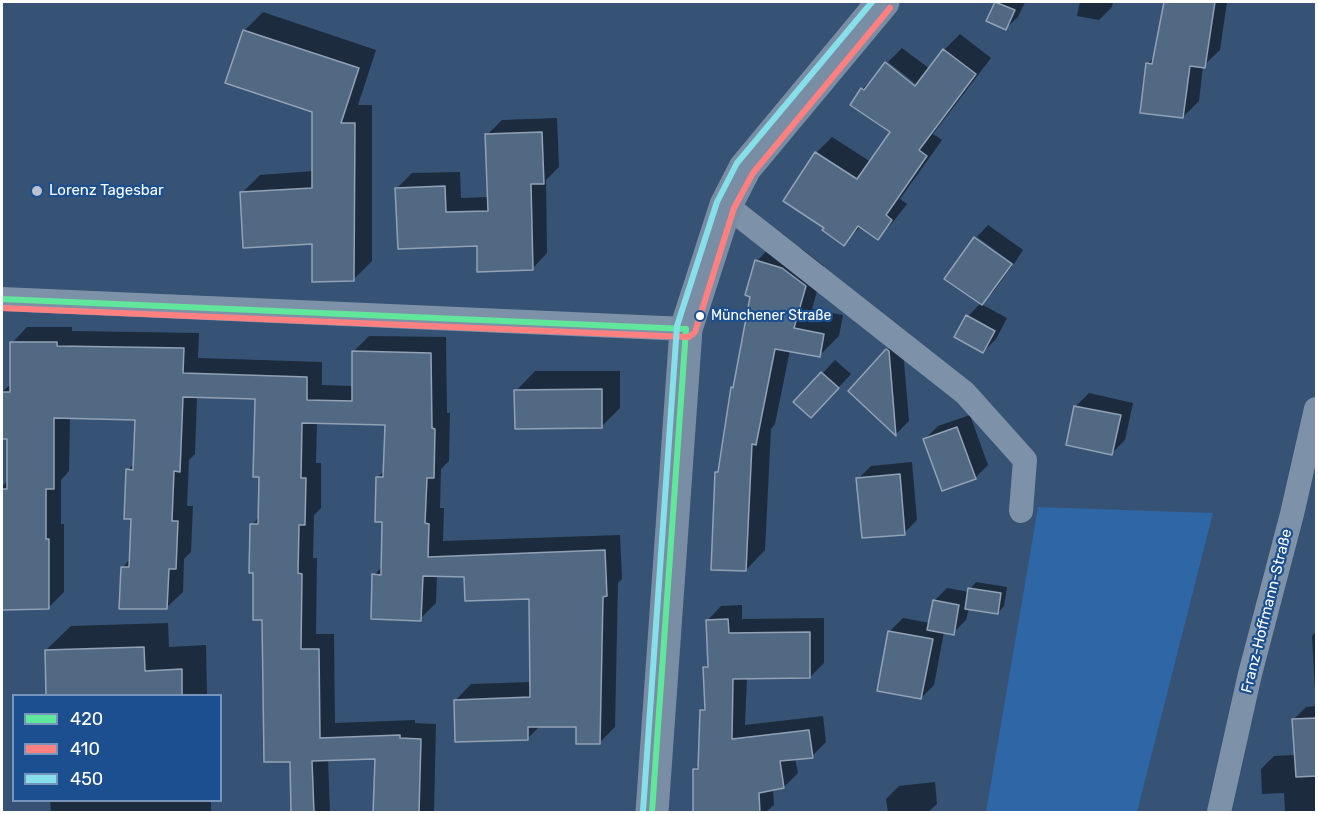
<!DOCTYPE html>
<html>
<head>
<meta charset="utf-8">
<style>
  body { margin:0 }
  #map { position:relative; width:1318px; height:814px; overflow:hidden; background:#365274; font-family:Rubik,sans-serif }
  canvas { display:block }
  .frame { position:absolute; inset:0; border:3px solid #fff; pointer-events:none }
  .legend { position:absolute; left:12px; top:694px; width:210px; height:108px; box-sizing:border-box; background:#1b4f8f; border:2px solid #7695bc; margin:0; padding:8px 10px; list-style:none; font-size:18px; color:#fff }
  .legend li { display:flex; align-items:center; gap:12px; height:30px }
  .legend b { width:30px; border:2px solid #7695bc }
</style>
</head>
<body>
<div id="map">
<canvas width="1318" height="814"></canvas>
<div class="frame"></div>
<ul class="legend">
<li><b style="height:8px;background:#60e79b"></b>420</li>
<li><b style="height:8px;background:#ff8080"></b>410</li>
<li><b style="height:8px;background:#87dfe9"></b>450</li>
</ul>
</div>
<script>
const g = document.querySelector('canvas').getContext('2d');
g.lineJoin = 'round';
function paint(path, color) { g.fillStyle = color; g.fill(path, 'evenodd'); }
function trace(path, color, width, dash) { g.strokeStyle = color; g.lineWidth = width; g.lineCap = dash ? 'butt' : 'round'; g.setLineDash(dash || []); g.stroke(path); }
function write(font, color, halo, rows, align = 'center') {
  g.font = font + ' Rubik,sans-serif'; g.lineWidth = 4.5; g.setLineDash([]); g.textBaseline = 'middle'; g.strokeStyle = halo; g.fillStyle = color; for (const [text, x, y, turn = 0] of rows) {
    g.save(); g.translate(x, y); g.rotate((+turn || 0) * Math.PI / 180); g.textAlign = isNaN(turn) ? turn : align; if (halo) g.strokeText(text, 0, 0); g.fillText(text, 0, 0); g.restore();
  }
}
paint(new Path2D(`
  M1038,507l175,6 -76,299h-151z`), '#2f66a5');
paint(new Path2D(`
  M997,2h28l-7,15 -12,11 -18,-7z
  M1080,2h33l-1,5 -13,13 -22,-4z
  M1165,2h62l-7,48 -17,16 -4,35 -16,16 -35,-53 7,-8z
  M263,12l113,38 -18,55h14v156l-19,19 -39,-38 -72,-49 18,-18 54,-4v-60l-70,-80z
  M960,34l31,24 -58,76 9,6 -42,59 7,5 -14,18 -15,16 -17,-12 -17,18 -28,-91 16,-16 39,25 21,-30 -30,-43 16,-15 42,17 2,-2 -34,-27 14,-14 28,21 14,-19z
  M557,118l2,49 -13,13 1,73 -15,16 -54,-25 -81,-56 15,-15 48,-1 1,26 28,-1 -2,-62 15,-15z
  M988,225l35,25 -9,14 -37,-27z
  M975,238v2l37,26 -18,25 -13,13 26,14 -11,21 -13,13 -15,-36 13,-13 -34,-25z
  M776,241l26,8 22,17 -12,43 31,6 -4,21 -19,19 -30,-5 -15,74 -4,5 -6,121 -19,20 -29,-97 3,-3 12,-82 3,-3 22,-124z
  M27,327h45v4l127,2 -1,25 124,4v23l31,1v-34l16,-16 77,1 1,76h3l-1,48 -8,8 -1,39h4l-1,33 177,-6 2,44 -4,4 -3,144 -15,15 -22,-17 -38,1 -12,12 -72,-38 15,-16 61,-2 -1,-84 -66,-23h-28l-1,28 -16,16 -46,-44 9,-9 1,-46 -6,-43 7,-7 1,-46 -69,-2 -1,41h5v45l-7,7 -1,43h4l-1,76h18l1,89 80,-3v3l21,1 -2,88h-59l1,-54 -48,1 2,53h14h-51l-2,-52 -28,-141 -11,-94 7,-8 1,-41 -4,-78 -59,-2 -2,58 -6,6 -2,46h6l-2,46 -7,7 -1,33 -16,15 -44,-40 7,-8 2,-42 -4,-47 7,-7 1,-44 -66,-2 -1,54 -8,9v44h3v68l-16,16 -46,-71v-50l6,-7v-42l-6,-46 10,-9v-40z
  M900,337l2,1 7,83 -13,13 -46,-43z
  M835,360l16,14 -27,29 -28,-1z
  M535,371h85v37l-19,19 -85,-36z
  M1089,393l44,10 -8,37 -13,13 -36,-47z
  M970,415l18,50 -13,13 -50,-39 13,-13z
  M912,462l5,58 -13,13 -46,-54 13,-13z
  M976,582l31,5 -3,19 -6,7 -29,-5 -3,12 -13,13 -9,-1 -10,53 -13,13 -42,-8 11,-59 13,-13 27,5 4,-22 13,-13 22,4 1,-3z
  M742,605v14l82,-1v45l-14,14h-63l-2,48 78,-9 3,26 -14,14 -17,2 3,15 -14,14 -11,2 1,16 -8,7h-71v-43l5,-5 1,-53 6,-6 -2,-38 4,-4 -2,-42 14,-15z
  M168,623l1,24 37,-2 1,51h-160l-1,-46 25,-24z
  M1316,632v180h-31l-1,-19 -22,1 -1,-25 13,-13 22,-1 -3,-35 13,-13 10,-1 -4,-70z
  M935,782l2,22 -9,8h-40l-2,-13 13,-13z
  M50,800h161v12h-160z`), '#0007');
const building = new Path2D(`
  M995,2l20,8 -9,20 -20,-9z
  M1164,2h51l-10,66 -15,-2 -7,52 -43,-5 6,-50 6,1z
  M243,30l116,38 -18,55h14l-1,158 -42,1v-38l-69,4 -3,-56 72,-4v-76l-87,-29z
  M943,49l33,25 -57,76 8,6 -41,59 6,5 -14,20 -20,-14 -14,20 -22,-16 2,-2 -41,-27 32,-49 42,27 33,-47 -40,-27 11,-17 3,2 21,-28 30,24z
  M542,132l2,52h-13l2,86 -56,2v-26l-79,3 -3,-61 50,-2 1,26 42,-1 -3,-77z
  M974,237l38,27 -30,41 -38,-26z
  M755,260l27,8 24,18 -12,42 30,6 -4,23 -45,-8 -19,96 -4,-1 -6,127 -35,-1 4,-98h3l13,-85 2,1 17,-91 -5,-2z
  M966,315l29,16 -12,22 -29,-16z
  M10,342h47v4l127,2 -1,25 124,4v23l45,1v-50l79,2 1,75 3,1 -1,49h-7l-2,45 4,1 -1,33 177,-7 2,46 -4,1 -3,147h-24v-17h-48v13l-73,2 -1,-42 76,-3 -1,-98 -64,2 -1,-24 -41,-1 -2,45 -50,-2 1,-45 9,1 1,-53h-7l1,-45h7l2,-52 -83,-2 -1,55h5l-1,47h-6l-1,48 4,1 -1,75h18l1,89 80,-3v3l21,1 -2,74h-46l2,-54 -63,2 2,52h-23l-1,-51h-26l-2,-142h-9v-47h-4l1,-49h8l1,-47h-6l2,-78 -72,-2 -3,75 -6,-1 -2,50h6l-2,48h-7l-2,40h-48l2,-42h8l2,-48h-7l2,-50 7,1 2,-50 -81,-2v71h-8v50h3v70l-47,1v-121h5v-50h-5v-47h8z
  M886,349l3,2 7,85 -48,-45z
  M821,372l18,16 -28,30 -18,-16z
  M602,389v39l-87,1 -1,-39z
  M1074,406l47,9 -9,40 -46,-10z
  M957,427l19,52 -34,12 -19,-52z
  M900,474l5,61 -43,3 -6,-60z
  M968,588l33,5 -3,21 -33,-5z
  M933,600l26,5 -5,30 -27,-5z
  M728,619l1,14 81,-1v46l-77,1 -1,60 77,-9 4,28 -33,3 4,27 -25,5 1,20h-67v-44h5l2,-59h5l-2,-43h5l-2,-47z
  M888,631l45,8 -12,60 -44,-8z
  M144,647l1,24 37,-2v27h-136l-1,-46z
  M1317,718v58l-21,1 -4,-58z`);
paint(building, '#526984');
trace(building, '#92a2b6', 1.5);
trace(new Path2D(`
  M726,205l239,188 60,67 -4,51
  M2,299l684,30
  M1219,812l31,-138 42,-160 24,-105`), '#7d92a8', 24);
trace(new Path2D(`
  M652,812l34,-483 40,-124 19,-37 138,-166`), '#798da4', 33);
trace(new Path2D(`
  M2,299l684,30 -34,483`), '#60e79b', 6);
trace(new Path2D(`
  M2,308l687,29 6,-5 39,-124 19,-35 137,-165`), '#ff8080', 6);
trace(new Path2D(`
  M643,811l34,-485 40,-124 20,-39 135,-161`), '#87dfe9', 6);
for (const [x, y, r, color] of [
  [37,191,6,"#b9c2ce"],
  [700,316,5,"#fff"]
]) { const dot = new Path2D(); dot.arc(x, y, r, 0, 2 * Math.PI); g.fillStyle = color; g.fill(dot); trace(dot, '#1b4f8f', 2); }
write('14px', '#fff', '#1b4f8f', [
  ["Münchener Straße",711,316]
], 'left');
write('15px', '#fff', '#1b4f8f', [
  ["Lorenz Tagesbar",49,191]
], 'left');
write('15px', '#fff', '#1b4f8f', [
  ["Franz-Hoffmann-Straße",1267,611,-76]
]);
</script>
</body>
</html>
